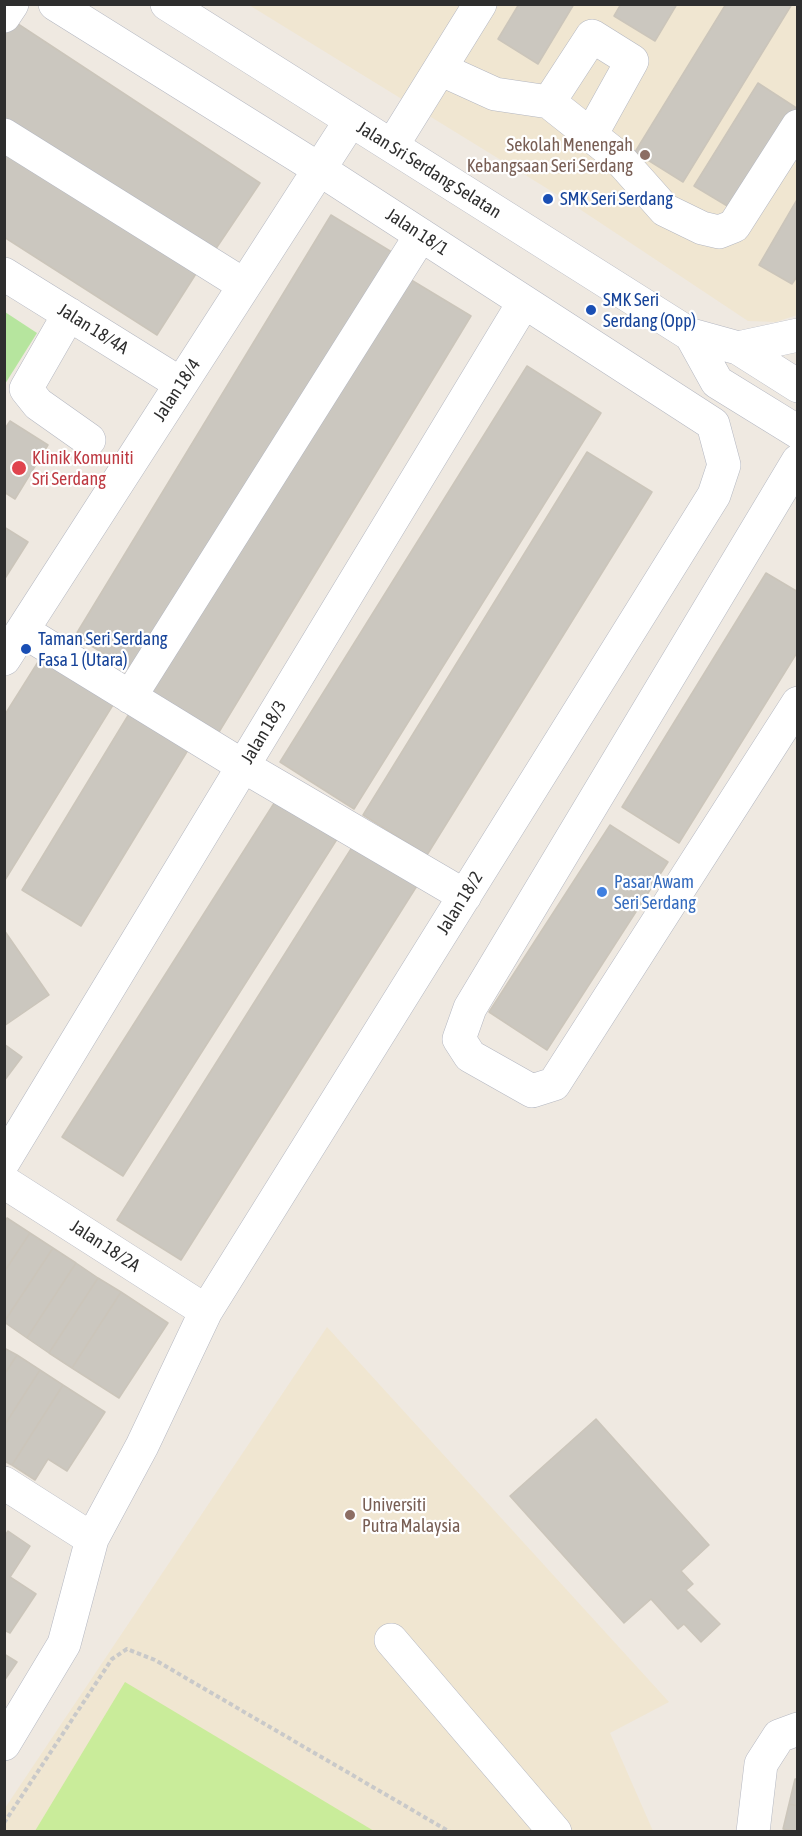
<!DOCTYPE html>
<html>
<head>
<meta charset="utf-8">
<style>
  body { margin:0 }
  #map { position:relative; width:802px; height:1836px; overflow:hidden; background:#efe9e1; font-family:"Asap Condensed",sans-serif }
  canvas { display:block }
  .frame { position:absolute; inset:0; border:6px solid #2e2e2e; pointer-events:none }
</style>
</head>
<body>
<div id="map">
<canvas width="802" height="1836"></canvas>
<div class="frame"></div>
</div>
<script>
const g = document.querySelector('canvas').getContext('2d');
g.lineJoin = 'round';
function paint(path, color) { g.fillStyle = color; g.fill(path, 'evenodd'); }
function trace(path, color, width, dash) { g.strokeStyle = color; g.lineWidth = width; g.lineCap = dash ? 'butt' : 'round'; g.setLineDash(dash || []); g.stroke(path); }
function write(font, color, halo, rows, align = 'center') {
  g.font = font + ' "Asap Condensed",sans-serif'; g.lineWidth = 4.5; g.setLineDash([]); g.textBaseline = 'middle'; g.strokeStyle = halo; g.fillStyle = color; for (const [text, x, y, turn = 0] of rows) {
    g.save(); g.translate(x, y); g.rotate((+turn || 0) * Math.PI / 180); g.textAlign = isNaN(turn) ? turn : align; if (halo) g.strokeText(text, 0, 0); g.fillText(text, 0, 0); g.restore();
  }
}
paint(new Path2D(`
  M249,5h548v310l-21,7 -28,-1 -179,-119z
  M327,1327l342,375 -59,31 43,98 -648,1v-24z`), '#f0e6d1');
paint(new Path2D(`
  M5,312l32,21 -32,51z`), '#b6e59e');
paint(new Path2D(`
  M125,1682l249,149h-339z`), '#c9ec9a');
const building = new Path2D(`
  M519,4h55l-36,60 -40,-25z
  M621,4h56l-22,37 -41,-25z
  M726,4h66l-109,178 -48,-30z
  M12,20l248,163 -49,73 -207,-136v-89z
  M758,83l40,26 -64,101 -40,-24z
  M4,145l195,124 -42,66 -153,-98z
  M798,198v77l-6,9 -33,-19z
  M331,215l64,39 -256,421 -64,-39z
  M403,275l68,41 -252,416 -69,-41z
  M527,366l74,47 -247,396 -74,-47z
  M10,421l38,24 -33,54 -11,-7v-62z
  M587,452l65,40 -225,363 -64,-40z
  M4,527l24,15 -24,38z
  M766,573l32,19v59l-119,192 -57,-36z
  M43,654l73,46 -111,180 -1,-164z
  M132,709l59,36 -110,181 -59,-36z
  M278,797l61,39 -216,340 -61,-39z
  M610,825l58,37 -121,188 -58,-38z
  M356,841l64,40 -239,379 -64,-40z
  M4,930l45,65 -45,31z
  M4,1044l18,13 -18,24z
  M7,1218l23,15 -26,39v-49z
  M30,1233l23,15 -49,74v-50z
  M53,1248l23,15 -49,75 -23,-16z
  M76,1263l22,15 -49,75 -22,-15z
  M98,1278l23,14 -49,76 -23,-15z
  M121,1292l47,31 -49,75 -47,-30z
  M4,1348l13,7 -13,20z
  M17,1355l23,15 -36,56v-51z
  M40,1370l23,15 -51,80 -8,-4v-35z
  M63,1385l42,27 -38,59 -19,-12 -13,21 -23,-15z
  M596,1419l113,126 -28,26 12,13 -7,6 34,34 -19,18 -17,-18 -6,5 -27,-30 -27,24 -114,-127z
  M8,1531l22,15 -20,31 26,17 -26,39 -6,-3v-93z
  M4,1654l13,8 -13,19z
  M795,1779h3v27l-9,-2z
  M789,1804l9,2v26l-15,-3z`);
paint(building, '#cbc7bf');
trace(building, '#cbc5ba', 1.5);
const minor = new Path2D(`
  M167,4l524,331 47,13 60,38
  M4,16l8,-12
  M440,69l55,25 54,8 68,54 48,54 37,18 17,4 15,-6 64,-100
  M549,102l43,-66 40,25 -40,72
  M4,135l240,150
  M392,146l88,-142
  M4,274l177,110
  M69,314l-43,75 12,15 51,36
  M691,335l26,47 81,50
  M738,348l60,-13
  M798,461l-328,547 -11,31 11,17 62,35 22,-7 244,-381
  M23,631l220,135 222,130
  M4,659l347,-539
  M130,697l291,-462
  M4,1161l520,-859
  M4,1182l202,129
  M4,1483l88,56
  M391,1640l164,192
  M4,1744l60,-100 28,-105 50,-93 64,-135 508,-816 10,-30 -11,-41 -394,-255 -264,-165
  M753,1832l8,-68 18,-28 19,-7`);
trace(minor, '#b4b7c1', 34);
trace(new Path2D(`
  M4,1823l108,-164 15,-10 28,11 295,172`), '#c9c9c9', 4, [4.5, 3]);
trace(minor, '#fff', 33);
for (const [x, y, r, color] of [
  [645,155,6,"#8d6e63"],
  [548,199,6,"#1a4fb4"],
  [591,310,6,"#1a4fb4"],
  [19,468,8,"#e0444e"],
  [26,649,6,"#1a4fb4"],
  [602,892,6,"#3f7fe0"],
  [350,1515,6,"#8d6e63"]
]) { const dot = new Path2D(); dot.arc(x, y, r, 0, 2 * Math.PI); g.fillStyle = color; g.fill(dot); trace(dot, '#fff', 2); }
write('18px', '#785e54', '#fff', [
  ["Sekolah Menengah",633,145],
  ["Kebangsaan Seri Serdang",633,166],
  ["Universiti",362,1505,"left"],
  ["Putra Malaysia",362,1526,"left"]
], 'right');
write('18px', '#2e2e2e', '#fff', [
  ["Jalan Sri Serdang Selatan",429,170,32],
  ["Jalan 18/1",417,232,33],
  ["Jalan 18/4A",93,329,32],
  ["Jalan 18/4",177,390,-57],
  ["Jalan 18/3",264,732,-59],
  ["Jalan 18/2",460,903,-58],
  ["Jalan 18/2A",105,1246,33]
]);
write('18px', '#164399', '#fff', [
  ["SMK Seri Serdang",560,199],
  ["SMK Seri",603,300],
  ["Serdang (Opp)",603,321],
  ["Taman Seri Serdang",38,639],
  ["Fasa 1 (Utara)",38,660]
], 'left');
write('18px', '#be3a42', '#fff', [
  ["Klinik Komuniti",32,458],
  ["Sri Serdang",32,479]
], 'left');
write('18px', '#366cbe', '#fff', [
  ["Pasar Awam",614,882],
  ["Seri Serdang",614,903]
], 'left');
</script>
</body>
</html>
